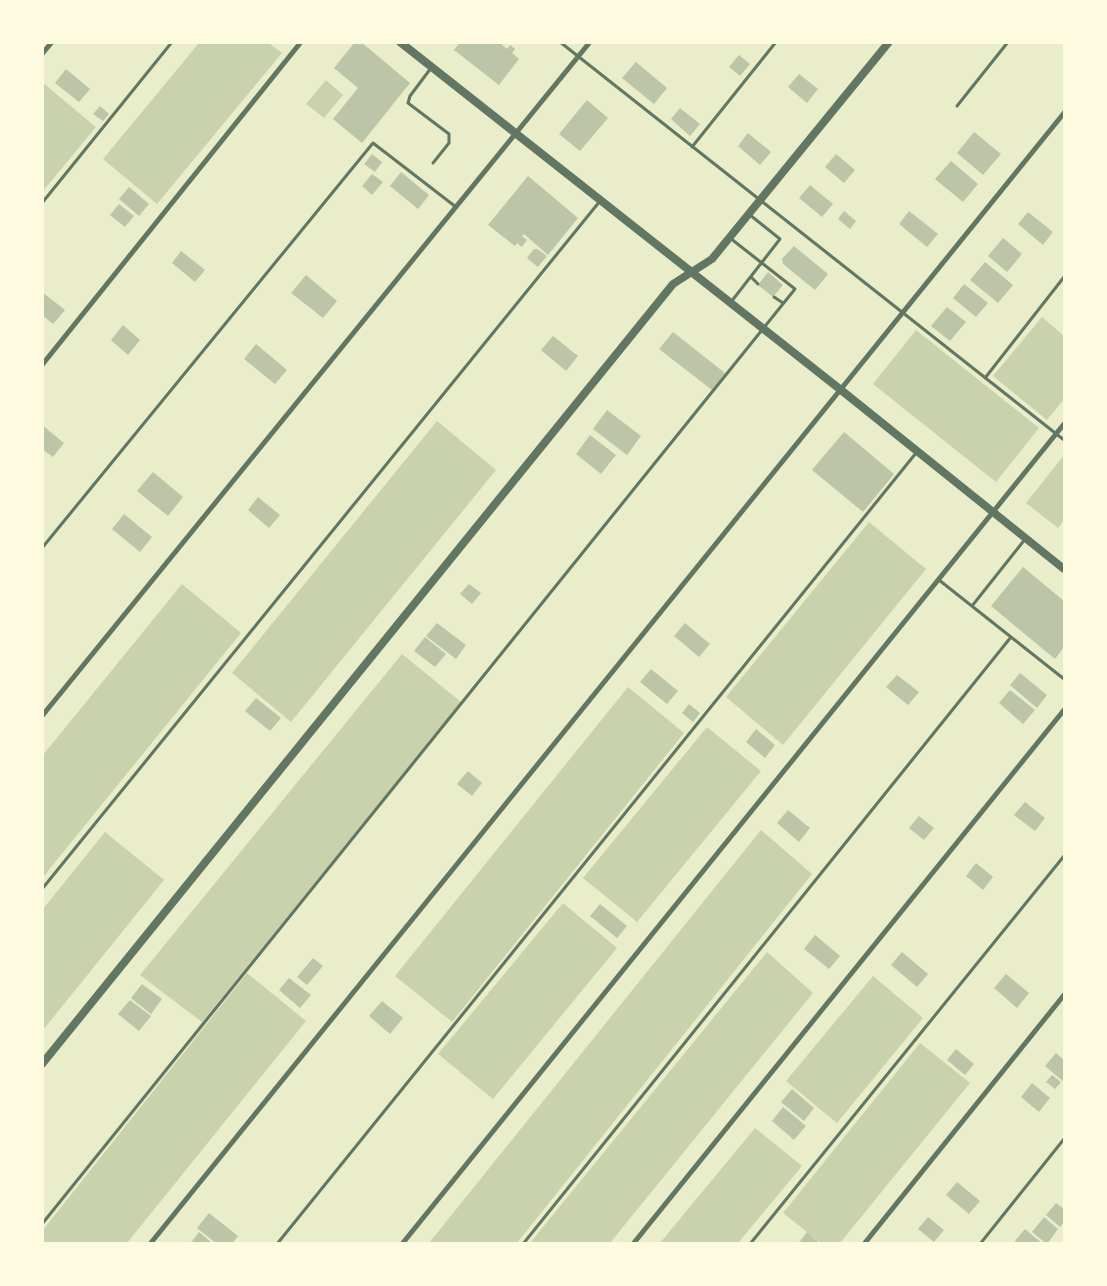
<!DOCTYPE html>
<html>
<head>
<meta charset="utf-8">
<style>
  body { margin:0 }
  #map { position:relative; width:1107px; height:1286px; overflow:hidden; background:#e9edc9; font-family:"Asap Condensed",sans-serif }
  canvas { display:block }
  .frame { position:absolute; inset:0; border:44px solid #fefae0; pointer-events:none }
</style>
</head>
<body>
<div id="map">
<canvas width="1107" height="1286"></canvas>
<div class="frame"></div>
</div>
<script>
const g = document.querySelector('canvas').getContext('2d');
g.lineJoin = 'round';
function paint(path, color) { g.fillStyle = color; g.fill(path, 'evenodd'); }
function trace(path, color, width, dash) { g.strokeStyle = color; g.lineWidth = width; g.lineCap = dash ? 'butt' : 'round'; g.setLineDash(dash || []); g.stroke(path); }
paint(new Path2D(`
  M199,43h70l13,10 -125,151 -54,-45z
  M326,80l17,15 -19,23 -18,-14z
  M43,83l53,44 -53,64 -1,-107z
  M1042,317l22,19v63l-17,21 -54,-44z
  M916,330l123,98 -43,54 -123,-98z
  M437,421l59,49 -205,252 -59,-49z
  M1064,455v65l-6,8 -32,-25z
  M869,522l57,47 -143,176 -57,-48z
  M182,584l59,49 -198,244v-122z
  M402,654l59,48 -259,320 -62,-47z
  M628,687l56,46 -232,289 -57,-46z
  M707,727l54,44 -124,151 -54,-44z
  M761,830l51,44 -295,369h-88z
  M105,832l59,48 -121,150v-121z
  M563,903l54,45 -124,151 -55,-45z
  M767,952l46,41 -203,250h-80z
  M247,973l59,48 -179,222h-84v-13z
  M873,976l50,42 -86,105 -51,-42z
  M920,1043l50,40 -130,160h-19l-38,-30z
  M755,1128l47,38 -64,77h-78z`), '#cad2ad');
paint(new Path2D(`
  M355,42h6l49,41 -48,60 -29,-24 25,-31 -24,-20z
  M460,42h39l8,7 3,-4 5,4 -3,4 7,6 -20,26 -45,-35z
  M739,55l11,9 -10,12 -11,-9z
  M636,62l31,26 -13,16 -32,-26z
  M66,69l24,20 -11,13 -24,-19z
  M799,74l19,15 -11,14 -19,-16z
  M587,100l21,18 -28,33 -21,-17z
  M100,106l9,8 -6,7 -10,-7z
  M680,108l20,16 -10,12 -19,-17z
  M974,132l27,22 -18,21 -26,-22z
  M748,133l23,19 -11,13 -22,-19z
  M372,154l10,8 -7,10 -11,-8z
  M836,154l19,16 -11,13 -19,-16z
  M951,161l27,23 -15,18 -28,-23z
  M401,172l28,23 -11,14 -28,-23z
  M372,174l11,8 -11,13 -10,-9z
  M528,176l50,42 -30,37 -24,-21 -2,2 5,4 -5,7 -5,-4 -2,3 -27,-21z
  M810,185l23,19 -11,13 -23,-19z
  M129,187l20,17 -10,12 -20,-17z
  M119,204l15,12 -9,11 -15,-12z
  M844,211l12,10 -6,8 -12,-10z
  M909,211l29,23 -11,13 -28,-23z
  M1028,212l25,20 -10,13 -25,-21z
  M1003,238l19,16 -15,18 -19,-16z
  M794,246l34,28 -13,16 -32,-26 -1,-5z
  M534,249h3l10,7 -9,11 -11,-9z
  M181,251l24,19 -10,12 -23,-19z
  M985,262l28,23 -15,18 -28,-23z
  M768,272l15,13 -10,12 -15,-12z
  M306,275l31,26 -14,17 -32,-25z
  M964,284l24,19 -12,14 -23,-19z
  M42,292l23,18 -12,14 -11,-9z
  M947,307l19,15 -16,19 -19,-15z
  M123,325l17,15 -12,15 -17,-15z
  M673,332l52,41 -13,17 -53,-41z
  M553,336l25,20 -12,15 -25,-21z
  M256,344l31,26 -12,14 -31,-25z
  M607,410l34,26 -14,19 -34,-26z
  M42,425l22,18 -11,14 -11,-8z
  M844,432l50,42 -31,38 -51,-42z
  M590,435l26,20 -15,19 -25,-20z
  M153,472l30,25 -15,19 -31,-25z
  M258,497l22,18 -11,13 -21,-18z
  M124,514l28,23 -12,15 -28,-23z
  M1023,567l41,34v46l-9,12 -64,-53z
  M469,584l12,9 -9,11 -12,-10z
  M437,623l29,22 -10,14 -30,-23z
  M685,623l25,21 -11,13 -25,-21z
  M425,637l21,17 -11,13 -21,-16z
  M651,669l27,22 -11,13 -27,-22z
  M1020,673l27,22 -10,13 -27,-23z
  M897,675l22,17 -11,13 -22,-18z
  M1010,690l25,20 -12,14 -24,-21z
  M256,698l25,20 -11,13 -25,-20z
  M689,704l11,9 -7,9 -11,-9z
  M756,729l19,16 -10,13 -19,-16z
  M468,771l14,12 -10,13 -15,-12z
  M1025,802l20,16 -10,13 -21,-16z
  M788,810l22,18 -11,14 -22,-19z
  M919,816l15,12 -10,12 -15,-12z
  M976,863l17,14 -10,13 -17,-14z
  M600,904l27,22 -10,12 -27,-22z
  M815,935l25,21 -11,13 -25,-20z
  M902,952l26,22 -11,13 -26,-22z
  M313,958l10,8 -16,19 -10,-8z
  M1006,974l23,19 -12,15 -23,-20z
  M289,978l22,17 -11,13 -21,-18z
  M142,984l20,15 -11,15 -20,-16z
  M130,1000l21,16 -12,15 -21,-17z
  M382,1001l21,17 -13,16 -21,-18z
  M956,1049l18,15 -9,11 -18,-15z
  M1056,1053l8,7v22l-19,-16z
  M1052,1075l9,7 -6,7 -9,-7z
  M1032,1083l18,15 -11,14 -18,-15z
  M792,1089l22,19 -10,13 -23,-19z
  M783,1107l23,19 -12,14 -22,-19z
  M957,1182l23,19 -11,13 -23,-19z
  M1056,1203l8,6v13l-4,5 -14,-12z
  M209,1213l29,23 -6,8h-15l-20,-16z
  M928,1217l16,13 -10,12 -16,-13z
  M1044,1217l14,12 -11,15 -15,-12z
  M1025,1229l18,15h-25l-3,-3z
  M199,1232l14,12h-23z
  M807,1232l14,12h-23z`), '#bcc5a7');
trace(new Path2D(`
  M560,42l504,398
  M431,68l-21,28 -2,7 41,31v9l-16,20
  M957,106l51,-64
  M692,147l84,-105
  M42,203l130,-161
  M751,277l7,7
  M774,297l9,6
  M731,302l49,-63 -30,-24
  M985,378l79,-101
  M42,548l331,-405 83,64
  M939,580l125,99
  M972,606l54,-68
  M42,889l558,-688
  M42,1224l753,-935 -65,-51
  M277,1244l639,-791
  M523,1244l488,-607
  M750,1244l314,-388
  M980,1244l84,-105`), '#617663', 3);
trace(new Path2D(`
  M42,54l10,-12
  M42,365l259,-323
  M42,716l548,-674
  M150,1244l914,-1131
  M402,1244l662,-820
  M633,1244l431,-534
  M864,1244l200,-249`), '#617663', 5);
trace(new Path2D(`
  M400,42l441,348 223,179
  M42,1064l631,-780 39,-25 177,-217`), '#617663', 8);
</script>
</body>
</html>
